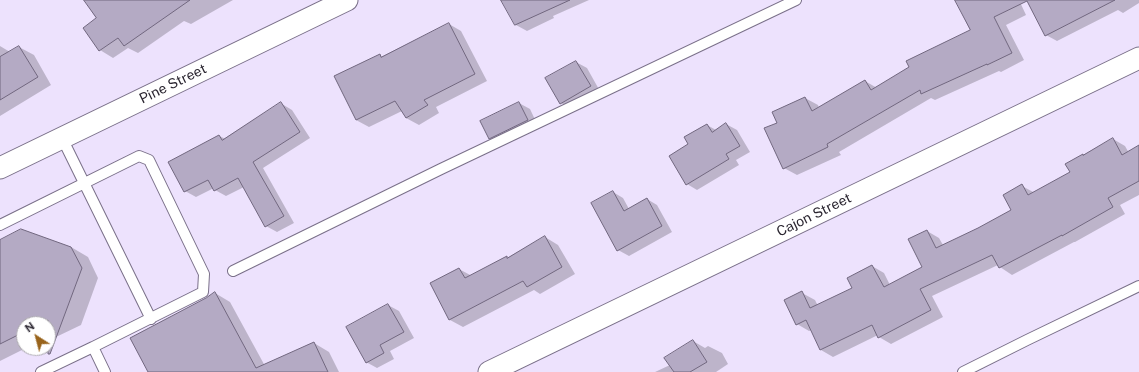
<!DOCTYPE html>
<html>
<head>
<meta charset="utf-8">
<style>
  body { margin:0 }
  #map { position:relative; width:1139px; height:372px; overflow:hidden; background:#ede2fd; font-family:"Public Sans",sans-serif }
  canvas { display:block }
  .north { position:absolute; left:16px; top:316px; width:40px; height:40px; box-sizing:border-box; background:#fff; border:1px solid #aaa8ad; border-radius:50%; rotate:324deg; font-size:11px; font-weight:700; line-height:16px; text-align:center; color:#2b2631 }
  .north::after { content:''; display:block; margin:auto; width:14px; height:18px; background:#99641c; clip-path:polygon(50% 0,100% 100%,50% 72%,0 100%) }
</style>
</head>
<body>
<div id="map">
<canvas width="1139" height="372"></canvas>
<div class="north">N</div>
</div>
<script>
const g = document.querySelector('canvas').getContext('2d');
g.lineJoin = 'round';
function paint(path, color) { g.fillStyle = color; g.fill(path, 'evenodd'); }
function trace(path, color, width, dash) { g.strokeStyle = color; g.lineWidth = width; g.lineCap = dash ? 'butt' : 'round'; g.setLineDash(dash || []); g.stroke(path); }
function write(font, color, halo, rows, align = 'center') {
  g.font = font + ' "Public Sans",sans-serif'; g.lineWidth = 4; g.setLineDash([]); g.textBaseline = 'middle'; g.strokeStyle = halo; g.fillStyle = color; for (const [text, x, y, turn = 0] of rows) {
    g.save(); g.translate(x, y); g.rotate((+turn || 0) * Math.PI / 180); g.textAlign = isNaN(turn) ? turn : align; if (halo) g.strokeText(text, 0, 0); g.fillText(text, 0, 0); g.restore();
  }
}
paint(new Path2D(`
  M99,0h134l-42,24 -7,-3 -46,32 -10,-5 -15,10 -13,-8 -16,-22 14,-10z
  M502,0h87l-36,16 1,2 -27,13 -11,-6z
  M956,0h63l7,15 -20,10 18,35 -23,12 -2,-1 -64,29 -4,-2 -92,54 2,3 -44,20 -13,-7 -6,-45 27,-25 13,7 1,3 46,-27 12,7 95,-57z
  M1028,0h111v3l-16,10 -5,-3 -61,31 -11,-6z
  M449,24l12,7 26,50 -51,26 3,6 -20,12 -13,-7 -4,-7 -33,16 -13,-7 24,-64 3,1z
  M0,46l10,6 9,-5 15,8 17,30 -51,31z
  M576,62l11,6 14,25 -30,16 -10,-6z
  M519,103l11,6 8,17 -38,18 -10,-6z
  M282,104l10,6 18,28 -47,30 31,55 -17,9 -11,-6 -22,-39 -18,9 -11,-6 -1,-2 -18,9 -11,-6 34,-55 7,3z
  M726,124l11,6 13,22 -14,8 3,5 -42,25 -10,-6 3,-39 17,-20 9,5z
  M1113,139l12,7 4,7 10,-6v48l-19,10 5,9 -50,28h-1l-62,33 -12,-8 -2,-2 -66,31 11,21 -52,27 -12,-7 -1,-2 -45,22 -12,-7 -9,-20 -3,1 -12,-7 5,-31 13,7 3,6 35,-17 19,-23 12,7 6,12 33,-18 4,-36 12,7 4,7 35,-16 34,-18 10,-25 13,7 36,-21 12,-17 1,1z
  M613,192l10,6 6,11 18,-10 10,6 15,27 -43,24 -11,-6z
  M545,237l13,8 17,29 -35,20 -6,-4 -71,37 -13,-7 9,-51 13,7 35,-18h1z
  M0,242l71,5 17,10 10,21 -17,47 -25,12h-8v-13h-24v24h2l-26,13z
  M215,293l15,9 35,64 49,-23 15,9 10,20h-190l57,-73z
  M388,305l11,6 15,27 -24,13 4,8 -17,9 -11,-6z
  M693,341l12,7 3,-2 14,7 6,11 -12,8h-61l15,-7z`), '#0003');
const building = new Path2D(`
  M84,0h106l-66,46 -6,-8 -19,13 -16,-23 13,-10z
  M501,0h69l-55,25z
  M955,0h160l-70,36 -18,-35 -33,16 18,36 -25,12v-1l-66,30 -1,-4 -93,54 1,3 -45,22 -19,-41 13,-5 -5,-11 33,-15 7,14 53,-31 6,10 38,-23 -3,-6 64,-31z
  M449,23l26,51 -51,26 4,5 -22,13 -11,-17 -39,19 -22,-44 46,-22 1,3z
  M19,46l19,31 -38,23v-43z
  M576,61l15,25 -31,18 -15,-26z
  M281,102l19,30 -47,30 31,54 -19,11 -27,-49 -24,13 -6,-11 -24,12 -16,-30 51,-27 3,5z
  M519,102l9,18 -39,19 -9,-18z
  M726,123l14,23 -14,8 3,5 -43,26 -17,-29 19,-12 -4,-7 23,-13 5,8z
  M1113,138l9,17 17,-10v36l-31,17 5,9 -51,29v-1l-63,33 -7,-13 -72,34 11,21 -53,28 -6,-13 -52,25 -14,-30 -10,5 -12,-25 18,-9 8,17 42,-20 -5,-10 25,-13 12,22 38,-20 -14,-28 19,-9 9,18 42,-20 33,-18 -8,-15 19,-11 6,11 42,-23 -5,-8 18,-10v1z
  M613,191l11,20 23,-13 15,28 -45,25 -26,-48z
  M21,229l50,18 11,21 -32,86h-2v-34l-8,4h-16v8l-24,12v-104z
  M545,236l17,31 -35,20 -4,-6 -74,39 -19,-37 29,-15 6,10 42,-22v2z
  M215,292l41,76 58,-26 14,30h-180l-18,-34 76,-40z
  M388,304l16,28 -24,13 4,8 -18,10 -20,-36z
  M693,340l14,22 -17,10h-16l-10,-14z`);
paint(building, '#b4aac4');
trace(building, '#71677f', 1);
const service = new Path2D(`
  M62,138l89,181
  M0,225l139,-69 10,4 55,114 -1,18 -110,55 12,25
  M233,271l208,-102 355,-169
  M41,372l52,-25
  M963,372l64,-32 112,-54`);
const minor = new Path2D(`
  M0,168l347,-168
  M489,372l650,-314`);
trace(service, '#7a7089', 12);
trace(minor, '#7a7089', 23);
trace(service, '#fff', 10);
trace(minor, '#fff', 21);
write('14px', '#2b2631', '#fff', [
  ["Pine Street",173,84,-26],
  ["Cajon Street",814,215,-26]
]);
</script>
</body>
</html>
